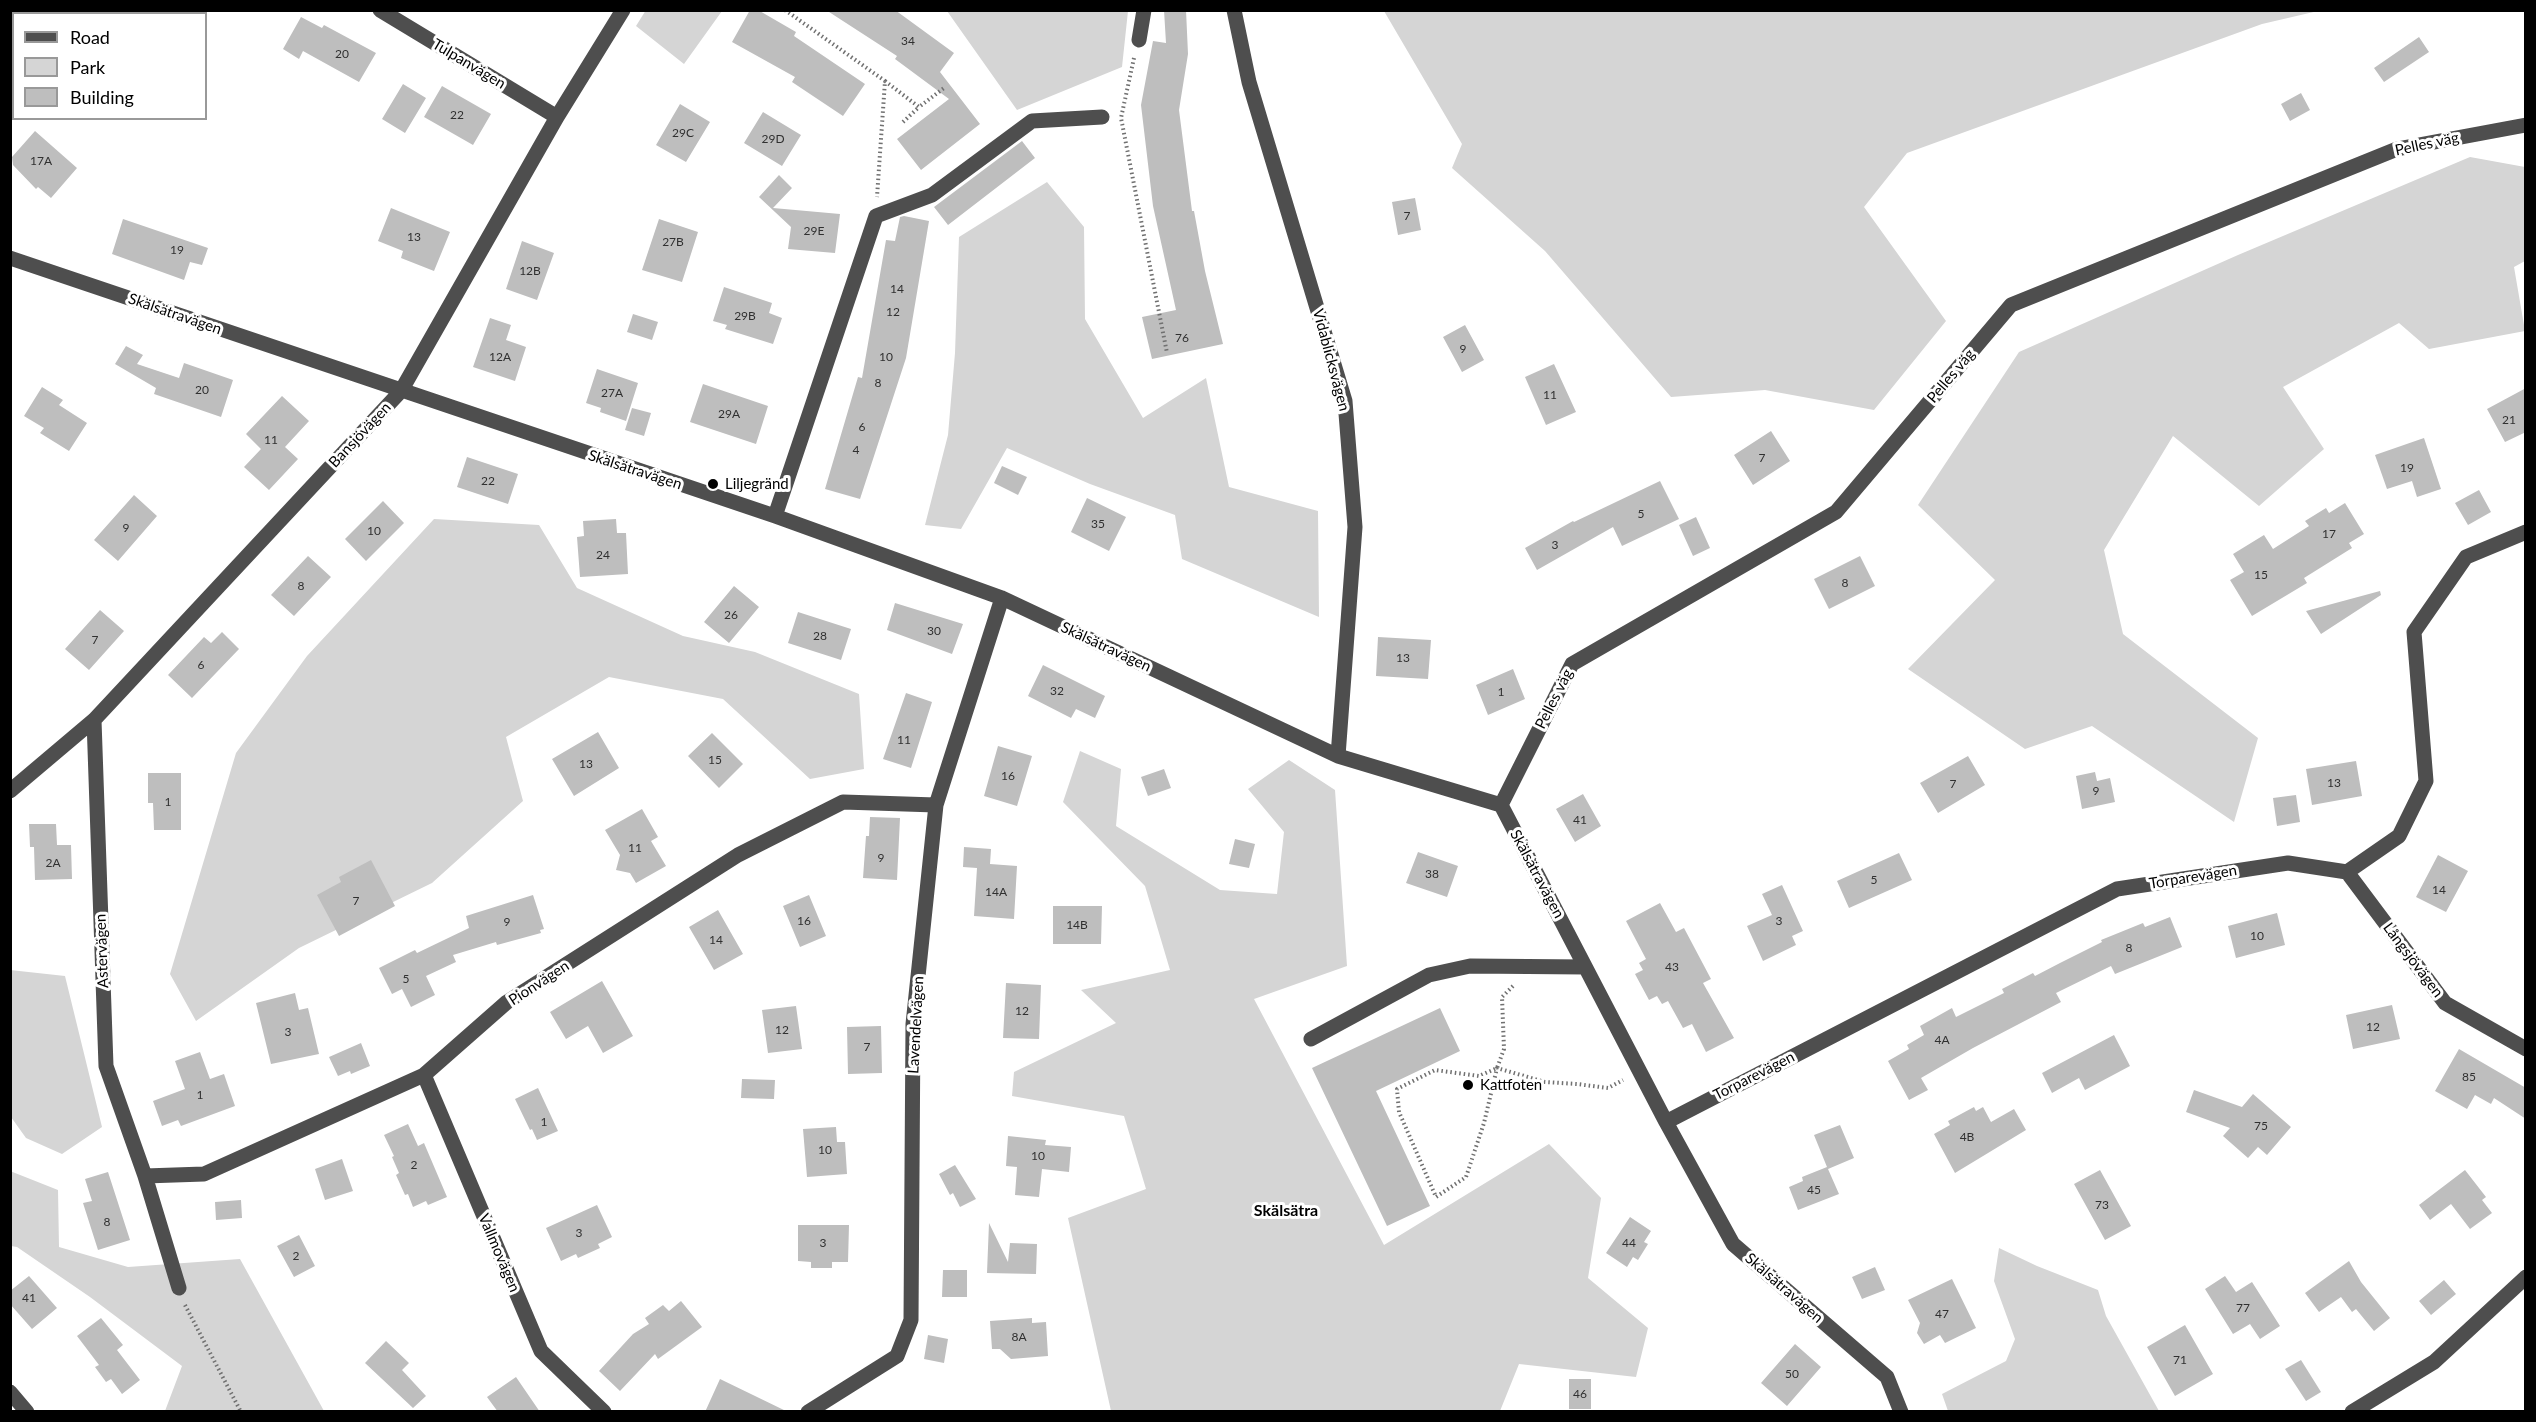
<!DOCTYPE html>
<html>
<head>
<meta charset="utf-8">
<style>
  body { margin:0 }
  #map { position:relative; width:2536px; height:1422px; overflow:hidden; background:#fff; font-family:Lato,sans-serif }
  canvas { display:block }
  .frame { position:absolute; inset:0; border:12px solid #000; pointer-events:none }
  .legend { position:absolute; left:12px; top:12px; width:195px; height:108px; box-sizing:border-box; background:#fff; border:2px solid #999; margin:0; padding:8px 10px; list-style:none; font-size:18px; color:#000 }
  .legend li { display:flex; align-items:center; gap:12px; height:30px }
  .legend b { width:30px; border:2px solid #999 }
</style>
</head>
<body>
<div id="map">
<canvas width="2536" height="1422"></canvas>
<div class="frame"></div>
<ul class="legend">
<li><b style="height:8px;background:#4e4e4e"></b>Road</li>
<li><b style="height:16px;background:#d5d5d5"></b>Park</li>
<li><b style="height:16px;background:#bebebe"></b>Building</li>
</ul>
</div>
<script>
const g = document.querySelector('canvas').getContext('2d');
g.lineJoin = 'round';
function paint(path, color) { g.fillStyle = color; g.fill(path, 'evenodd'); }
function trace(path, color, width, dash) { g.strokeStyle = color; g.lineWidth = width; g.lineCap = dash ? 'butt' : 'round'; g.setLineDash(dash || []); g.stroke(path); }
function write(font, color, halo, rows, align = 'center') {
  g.font = font + ' Lato,sans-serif'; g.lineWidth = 6; g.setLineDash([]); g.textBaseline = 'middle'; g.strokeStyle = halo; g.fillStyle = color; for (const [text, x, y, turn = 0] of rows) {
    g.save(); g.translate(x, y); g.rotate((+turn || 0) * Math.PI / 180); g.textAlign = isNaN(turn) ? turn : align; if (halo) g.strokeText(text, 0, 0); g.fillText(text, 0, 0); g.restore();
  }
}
paint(new Path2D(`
  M646,10h76v1l-38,53 -48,-38z
  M947,11h181l-6,56 -105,43z
  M1384,11h934l-56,13 -355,129 -43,54 82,114 -72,89 -109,-20 -94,7 -126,-146 -93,-83 10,-24z
  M2470,157l55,10v94l-11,6 11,64 -96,18 -30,-26 -116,64 41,62 -65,57 -86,-70 -69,114 19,84 135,104 -24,84 -142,-96 -67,23 -117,-80 87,-89 -77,-75 101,-153 219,-97z
  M1047,182l37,45 1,92 58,99 63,-40 23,109 89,24 1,106 -137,-58 -7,-44 -85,-31 -83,-36 -46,81 -36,-4 23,-90 7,-82 4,-116z
  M434,519l105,6 38,63 106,48 72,16 104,42 5,75 -54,10 -87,-80 -114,-22 -103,60 17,64 -91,82 -133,65 -103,73 -26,-47 66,-221 71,-97z
  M1080,751l41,18 -5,57 104,64 57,4 7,-62 -36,-43 41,-29 46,30 12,176 -93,33 130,246 165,-101 52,54 -13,80 60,50 -12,49 -117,-13 -19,47h-389l-43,-193 78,-29 -22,-73 -112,-20 2,-24 102,-49 -35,-33 89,-20 -25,-84 -82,-84z
  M10,970l55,6 37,151 -40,27 -36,-16 -15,-21z
  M10,1171l48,19 1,57 69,20 112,-8 84,152h-159l17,-45 -92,-69 -73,-50 -6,-1z
  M1999,1248l38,18 61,24 8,26 53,95h-211l-6,-17 64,-33 9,-22 -21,-58z`), '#d5d5d5');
paint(new Path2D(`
  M750,10h8l38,22 -2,4 71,48 -22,32 -51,-34 3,-5 -63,-35z
  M826,10h69l59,43 -14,19 40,52 -59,46 -24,-31 52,-40 -54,-40 2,-3z
  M1164,10h22l2,44 -9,56 13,101h2l11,60 18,73 -71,15 -10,-42 34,-7 -23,-104 -12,-101 12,-64 13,2z
  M301,17l21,11 2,-3 52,28 -17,29 -56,-31 -4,8 -16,-10z
  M2419,37l10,15 -45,30 -10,-14z
  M403,84l23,14 -21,35 -23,-14z
  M442,86l49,28 -18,31 -49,-28z
  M2301,93l9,17 -20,11 -9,-17z
  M680,104l30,18 -24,40 -30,-17z
  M763,112l38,23 -19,31 -38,-23z
  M35,131l42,37 -26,30 -13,-11 -2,2 -23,-24 -1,-8z
  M1022,141l13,17 -87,67 -14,-18z
  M779,175l13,13 -19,20 67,6 -5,39 -47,-4 3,-22 -32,-30z
  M1415,198l6,32 -23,5 -6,-33z
  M391,208l59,24 -16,39 -33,-13 2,-7 -25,-10z
  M904,216l25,5 -23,137 -46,141 -35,-10 33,-112 4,1 24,-138 9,1 5,-24z
  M123,219l85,29 -6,17 -12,-3 -6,18 -72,-26z
  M659,219l39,13 -16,50 -40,-12z
  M522,241l32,12 -17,47 -31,-11z
  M724,287l48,16 -3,10 13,5 -9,26 -48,-15 2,-4 -14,-4z
  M633,314l25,8 -6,18 -25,-8z
  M490,318l21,7 -5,15 20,7 -11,34 -42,-14z
  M1465,325l19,35 -22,12 -19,-35z
  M126,346l17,9 -6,9 42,14 5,-15 49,17 -12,37 -67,-23 2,-6 -41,-24z
  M1554,364l22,48 -30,13 -21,-48z
  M597,369l41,14 -12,38 -26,-9 1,-4 -15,-5z
  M703,384l65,22 -12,38 -66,-22z
  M42,387l21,13 -4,5 28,18 -18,28 -29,-18 4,-5 -20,-12z
  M2526,388v44l-21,10 -18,-33z
  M282,396l27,25 -24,26 13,12 -29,31 -25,-23 17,-18 -15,-15z
  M632,408l19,5 -7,23 -19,-6z
  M1771,431l19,30 -37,24 -19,-30z
  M2424,438l17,51 -24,8 -5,-16 -25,8 -12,-34z
  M467,457l51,17 -10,30 -51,-17z
  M1002,466l25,11 -9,18 -24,-12z
  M1660,481l19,38 -57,27 -9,-19 -76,43 -12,-22 48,-27 1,1z
  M2479,490l12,22 -23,13 -13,-22z
  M134,495l23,21 -39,45 -24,-21z
  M1087,498l39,19 -17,34 -38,-19z
  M383,501l21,22 -38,38 -21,-22z
  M2345,503l19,31 -15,9 3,5 -48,30 3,5 -55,33 -22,-36 14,-8 -11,-18 31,-19 9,14 36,-23 -4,-5 21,-13 3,5z
  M1696,517l14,31 -17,8 -14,-31z
  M616,519l1,14h9l2,41 -48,3 -3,-40 7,-1 -1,-15z
  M308,556l23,21 -37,39 -23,-21z
  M1860,556l15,30 -46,23 -15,-30z
  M734,586l25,21 -30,36 -25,-21z
  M2380,591l1,4 -60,39 -15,-23z
  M895,603l68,21 -11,30 -65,-24z
  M100,610l24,21 -35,39 -24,-21z
  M798,612l53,17 -10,31 -53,-17z
  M222,632l17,17 -47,49 -24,-23 36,-38 7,6z
  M1378,637l53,3 -3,39 -52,-3z
  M1043,665l62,31 -10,22 -19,-9 -5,9 -43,-22z
  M1513,669l12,30 -37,16 -12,-30z
  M906,693l26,9 -21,66 -28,-9z
  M598,732l21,36 -45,28 -22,-37z
  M712,733l31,31 -24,24 -31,-32z
  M998,746l34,10 -15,50 -33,-10z
  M1968,756l17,29 -47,28 -18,-30z
  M2356,761l6,35 -50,9 -6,-36z
  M1164,769l7,19 -23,8 -7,-19z
  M2095,772l2,9 13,-3 5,24 -33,7 -6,-33z
  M148,773h33v57h-27l-1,-27h-5z
  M1583,794l18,32 -26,16 -19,-33z
  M2296,795l4,27 -23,4 -4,-28z
  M642,809l16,28 -7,4 15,25 -30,17 -6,-10 -14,-3 4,-15 -15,-25z
  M870,817l30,1 -3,62 -34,-2 3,-42h3z
  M29,824h27l1,21h14l1,34 -37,1 -1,-33h-4z
  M1235,839l20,5 -6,24 -20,-4z
  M964,847l27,2 -1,15 27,2 -3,53 -40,-3 3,-48 -14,-1z
  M1418,852l40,14 -11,31 -41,-14z
  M1899,853l13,27 -63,28 -12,-27z
  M2438,855l30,16 -22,41 -30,-15z
  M371,860l24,46 -56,30 -22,-41 24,-13 -2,-5z
  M1782,885l21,46 -11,5 4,9 -33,16 -16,-35 25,-11 -10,-21z
  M533,895l11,34 -4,1 1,3 -44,12 -1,-3 -43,13 3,7 -30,14 9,19 -24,12 -9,-18 -10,5 -13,-26 36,-18 2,3 52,-25 -3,-12z
  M809,895l17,41 -26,11 -17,-41z
  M1660,903l16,29 8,-4 27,51 -8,4 31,55 -28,14 -14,-28 -9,4 -15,-27 -6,3 -5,-8 -8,4 -14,-26 8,-4 -4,-7 7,-4 -20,-38z
  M1053,906h49l-1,38h-48z
  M718,910l25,44 -29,16 -25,-43z
  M2277,913l8,32 -49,13 -8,-32z
  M2170,917l12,30 -67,27 -4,-8 -55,27 5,9 -88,46 -52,30 7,12 -19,10 -21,-39 21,-12 -2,-4 17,-10 -4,-9 32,-18 4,9 48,-24 -2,-4 31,-16 2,3 25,-13 42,-21 -1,-2 42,-17 2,4z
  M602,981l31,55 -30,17 -15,-27 -22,13 -16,-27z
  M1006,983l35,2 -2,54 -36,-1z
  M295,993l4,17 9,-2 11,46 -48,10 -15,-61z
  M2392,1005l8,34 -47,10 -7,-34z
  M796,1006l6,43 -34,4 -6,-43z
  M1440,1008l20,43 -84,40 54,115 -43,20 -75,-158z
  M881,1026l1,47 -34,1 -1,-47z
  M2114,1035l16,31 -45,24 -6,-12 -27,15 -10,-20z
  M361,1043l9,23 -19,8 -1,-3 -12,5 -9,-19z
  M2459,1049l67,39v31l-32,-21 -3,6 -16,-9 -8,14 -32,-18z
  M200,1052l10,27 14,-5 11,32 -54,20 -3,-6 -16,6 -9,-25 32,-12 -10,-28z
  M742,1079l33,1 -1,19 -33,-1z
  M538,1088l20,43 -21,9 -5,-11 -2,1 -15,-31z
  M2194,1090l48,17 11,-13 38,33 -24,28 -9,-8 -10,11 -25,-22 7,-8 -44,-16z
  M1974,1107l2,4 7,-4 8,15 23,-13 12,21 -71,43 -21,-39 16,-9 -2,-4z
  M408,1124l10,22 6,-3 23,54 -19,8 -2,-4 -13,6 -5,-13 -3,1 -9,-20 3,-2 -7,-16 2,-1 -10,-21z
  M1840,1125l14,33 -26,11 11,25 -41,16 -9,-23 14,-6 -1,-4 25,-10 -13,-32z
  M836,1127l1,15h8l2,32 -40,3 -4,-48z
  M1008,1136l38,4 -1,5 26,2 -2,25 -27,-3 -3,28 -24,-2 2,-28 -11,-1z
  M342,1159l11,32 -28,9 -10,-31z
  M955,1165l21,34 -16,8 -7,-14 -3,2 -11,-21z
  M2100,1170l31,56 -26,14 -31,-56z
  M2465,1170l21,27 -4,3 10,13 -22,16 -19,-25 -21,16 -11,-15z
  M108,1172l22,68 -32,10 -15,-47 9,-2 -7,-22z
  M241,1200l1,18 -26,2 -1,-18z
  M597,1205l15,32 -14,7 2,4 -22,10 -2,-4 -15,7 -15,-33z
  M1630,1217l21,14 -7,11 4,2 -10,16 -5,-3 -6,10 -21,-14z
  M989,1223l19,39 2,-19 27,1 -1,30 -49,-1z
  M798,1225h51l-1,37h-16v6h-21v-6l-13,-1z
  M299,1235l16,31 -21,11 -17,-31z
  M2349,1261l12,21 29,36 -16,13 -18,-22 -4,3 -11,-15 -22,15 -14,-19z
  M1875,1267l10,23 -23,9 -10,-22z
  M943,1270h24v27h-25z
  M29,1276l28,32 -25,21 -22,-25v-13z
  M2225,1276l11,16 16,-10 28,44 -20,13 -10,-15 -17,10 -28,-45z
  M1952,1279l24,49 -31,15 -5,-8 -16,9 -7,-11 3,-10 -12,-23z
  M2444,1280l12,14 -25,21 -12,-14z
  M681,1301l21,26 -44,32 -3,-5 -35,37 -21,-20 34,-37 16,-10 -4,-6 18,-13 6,6z
  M101,1318l22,27 -6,5 23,30 -18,14 -11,-15 -5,3 -11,-15 4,-2 -22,-29z
  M1032,1318v5l14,-1 2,34 -37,3 -11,-10h-8l-2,-28z
  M2185,1325l28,49 -38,22 -28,-49z
  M928,1335l20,4 -4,24 -20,-4z
  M386,1341l23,22 -7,7 24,26 -13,12 -48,-45z
  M1795,1344l26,23 -34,39 -26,-23z
  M2301,1360l20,32 -15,9 -21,-32z
  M516,1377l24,35h-42l-11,-15z
  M720,1379l68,33h-83z
  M1569,1379h22v30h-22z`), '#bebebe');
trace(new Path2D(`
  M785,10l100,71 -8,116
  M1134,58l-13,60 46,235
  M885,81l34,26 25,-19
  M903,122l16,-15
  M1513,986l-11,11 2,52 -7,19 -18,8 -44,-6 -38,19 2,23 37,85 30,-20 18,-54 13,-55 48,14 32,2 31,4 15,-8
  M185,1305l56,107`), '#707070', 4, [1.5, 3]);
trace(new Path2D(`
  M380,10l177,107
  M1234,10l15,72 96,319 10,126 -17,229
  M1139,40l5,-30
  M10,258l765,258 227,82 336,158 163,49 165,317 67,122 154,133 14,35
  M775,516l101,-300 56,-21 100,-74 70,-4
  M94,720l12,346 39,110 34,112
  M10,791l84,-71 307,-329 156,-274 66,-107
  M1501,805l71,-141 264,-152 175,-207 386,-156 129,-24
  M2347,872l98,131 81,46
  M1311,1039l118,-64 41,-9 115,1
  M424,1075l117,276 63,61
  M1666,1122l451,-233 171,-26 59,9 52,-36 27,-55 -12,-149 52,-75 60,-25
  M145,1176l59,-2 220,-99 83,-73 231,-147 105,-53 93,3
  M10,1392l17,20
  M808,1412l89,-56 14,-36 2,-296 23,-219 66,-207
  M2352,1412l82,-50 92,-85`), '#4e4e4e', 15);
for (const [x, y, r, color] of [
  [713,484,6,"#000"],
  [1468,1085,6,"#000"]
]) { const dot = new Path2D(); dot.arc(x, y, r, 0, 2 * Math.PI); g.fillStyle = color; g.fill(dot); trace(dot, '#fff', 2); }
write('12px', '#303030', null, [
  ["34",908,41],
  ["20",342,54],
  ["22",457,115],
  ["29C",683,133],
  ["29D",773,139],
  ["17A",41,161],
  ["7",1407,216],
  ["29E",814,231],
  ["13",414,237],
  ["27B",673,242],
  ["19",177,250],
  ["12B",530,271],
  ["14",897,289],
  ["12",893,312],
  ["29B",745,316],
  ["76",1182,338],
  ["9",1463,349],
  ["12A",500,357],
  ["10",886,357],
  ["8",878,383],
  ["20",202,390],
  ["27A",612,393],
  ["11",1550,395],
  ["29A",729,414],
  ["21",2509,420],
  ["6",862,427],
  ["11",271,440],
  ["4",856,450],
  ["7",1762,458],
  ["19",2407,468],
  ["22",488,481],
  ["5",1641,514],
  ["35",1098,524],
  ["9",126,528],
  ["10",374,531],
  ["17",2329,534],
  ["3",1555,545],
  ["24",603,555],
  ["15",2261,575],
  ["8",1845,583],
  ["8",301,586],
  ["26",731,615],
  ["30",934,631],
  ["28",820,636],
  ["7",95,640],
  ["13",1403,658],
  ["6",201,665],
  ["32",1057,691],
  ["1",1501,692],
  ["11",904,740],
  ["15",715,760],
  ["13",586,764],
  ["16",1008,776],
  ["13",2334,783],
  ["7",1953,784],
  ["9",2096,791],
  ["1",168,802],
  ["41",1580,820],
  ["11",635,848],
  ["9",881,858],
  ["2A",53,863],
  ["38",1432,874],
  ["5",1874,880],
  ["14",2439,890],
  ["14A",996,892],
  ["7",356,901],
  ["16",804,921],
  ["3",1779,921],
  ["9",507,922],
  ["14B",1077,925],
  ["10",2257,936],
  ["14",716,940],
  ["8",2129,948],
  ["43",1672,967],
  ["5",406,979],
  ["12",1022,1011],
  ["12",2373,1027],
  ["12",782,1030],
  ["3",288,1032],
  ["4A",1942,1040],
  ["7",867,1047],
  ["85",2469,1077],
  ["1",200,1095],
  ["1",544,1122],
  ["75",2261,1126],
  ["4B",1967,1137],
  ["10",825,1150],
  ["10",1038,1156],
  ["2",414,1165],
  ["45",1814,1190],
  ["73",2102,1205],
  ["8",107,1222],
  ["3",579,1233],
  ["3",823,1243],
  ["44",1629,1243],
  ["2",296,1256],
  ["41",29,1298],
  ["77",2243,1308],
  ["47",1942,1314],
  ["8A",1019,1337],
  ["71",2180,1360],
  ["50",1792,1374],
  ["46",1580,1394]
]);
write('15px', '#000', '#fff', [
  ["Tulpanvägen",469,64,31],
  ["Pelles väg",2427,144,-12],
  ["Skälsätravägen",175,314,19],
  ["Vidablicksvägen",1331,360,75],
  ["Pelles väg",1951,376,-50],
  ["Bansjövägen",360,435,-47],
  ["Skälsätravägen",635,470,18],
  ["Skälsätravägen",1106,647,25],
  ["Pelles väg",1554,699,-63],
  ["Skälsätravägen",1537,874,62],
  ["Torparevägen",2193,877,-9],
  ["Astervägen",102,951,-92],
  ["Långsjövägen",2413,960,53],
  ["Pionvägen",539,983,-33],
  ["Lavendelvägen",916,1025,-87],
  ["Torparevägen",1754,1076,-27],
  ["Vallmovägen",499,1253,67],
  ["Skälsätravägen",1784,1288,41]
]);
write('15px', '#000', '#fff', [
  ["Liljegränd",725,484],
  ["Kattfoten",1480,1085]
], 'left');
write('bold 16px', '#000', '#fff', [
  ["Skälsätra",1286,1211]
]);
</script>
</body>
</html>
